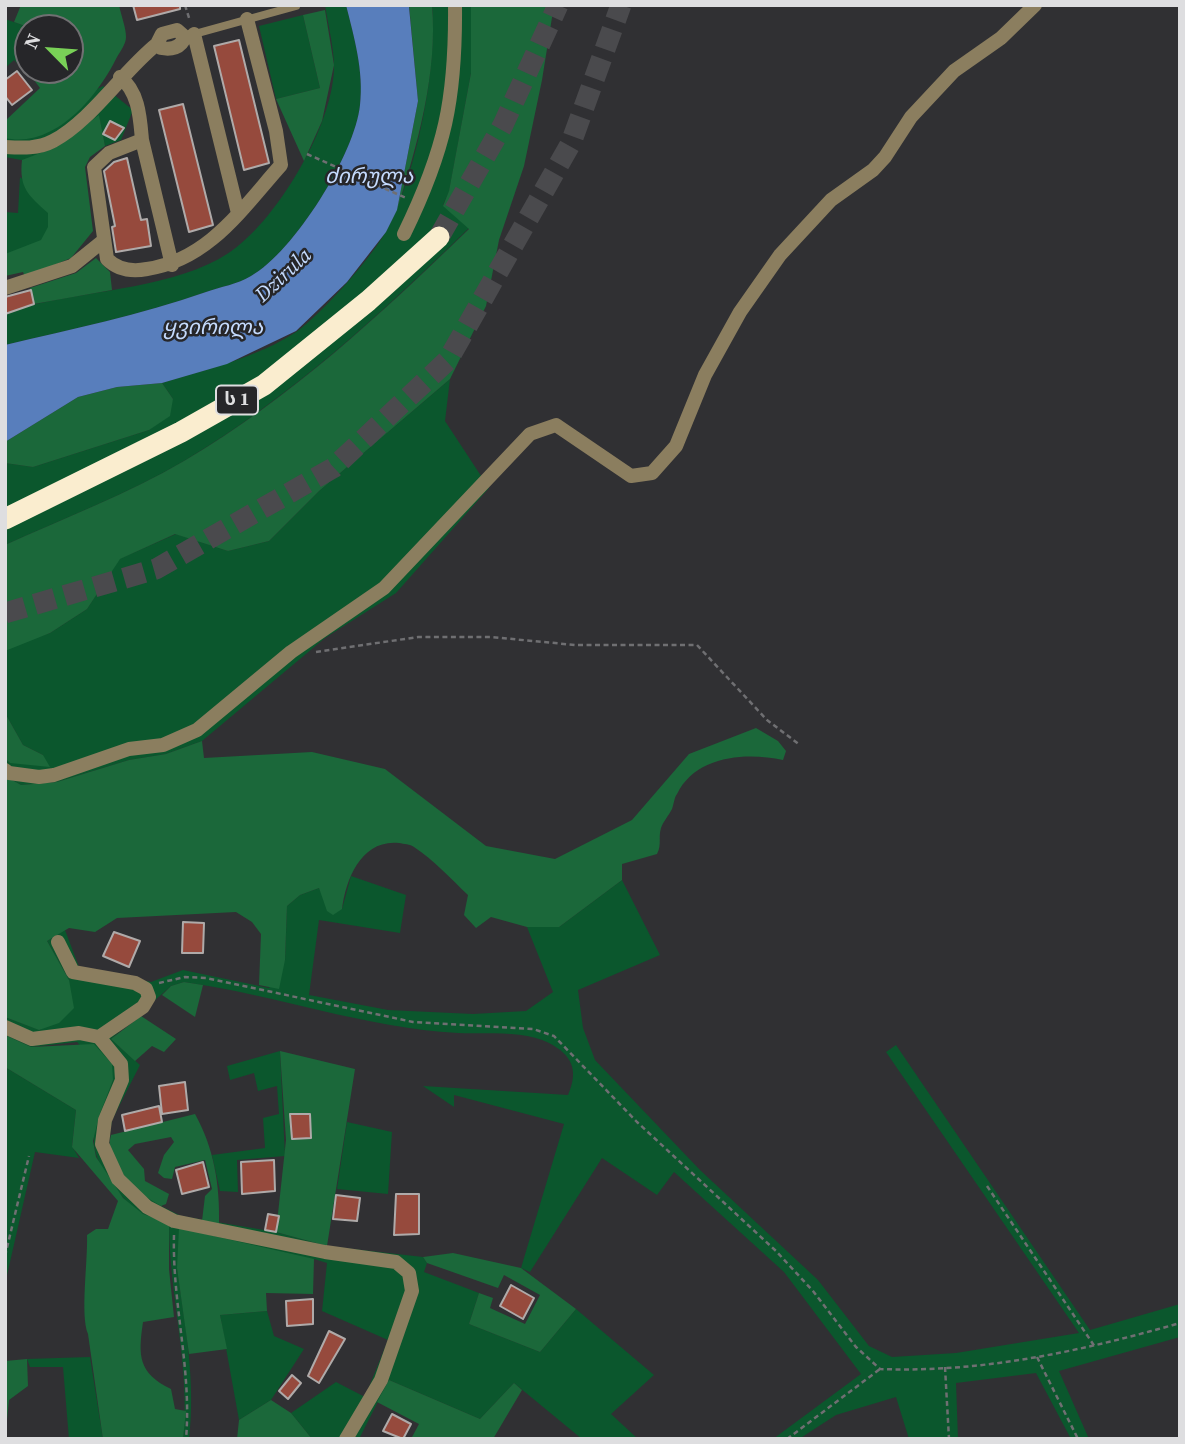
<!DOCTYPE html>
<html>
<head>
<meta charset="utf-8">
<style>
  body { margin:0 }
  #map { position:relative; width:1185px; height:1444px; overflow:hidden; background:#303033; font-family:"Source Serif 4",serif }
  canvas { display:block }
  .frame { position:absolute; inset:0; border:7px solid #dedee0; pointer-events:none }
  .north { position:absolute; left:14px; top:14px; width:70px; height:70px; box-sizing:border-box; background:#262629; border:2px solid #707072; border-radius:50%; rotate:295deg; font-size:19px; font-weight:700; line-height:28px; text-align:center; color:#dedee0 }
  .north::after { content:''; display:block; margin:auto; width:24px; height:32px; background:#79d157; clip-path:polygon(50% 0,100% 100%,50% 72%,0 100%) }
</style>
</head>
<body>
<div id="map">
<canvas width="1185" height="1444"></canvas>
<div class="frame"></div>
<div class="north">N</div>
</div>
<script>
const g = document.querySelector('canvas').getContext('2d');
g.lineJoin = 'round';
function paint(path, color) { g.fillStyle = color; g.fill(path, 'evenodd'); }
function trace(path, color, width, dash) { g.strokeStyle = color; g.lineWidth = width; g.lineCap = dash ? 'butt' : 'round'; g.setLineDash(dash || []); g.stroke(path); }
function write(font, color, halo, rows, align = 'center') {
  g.font = font + ' "Source Serif 4","Noto Sans Georgian",serif'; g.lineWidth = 5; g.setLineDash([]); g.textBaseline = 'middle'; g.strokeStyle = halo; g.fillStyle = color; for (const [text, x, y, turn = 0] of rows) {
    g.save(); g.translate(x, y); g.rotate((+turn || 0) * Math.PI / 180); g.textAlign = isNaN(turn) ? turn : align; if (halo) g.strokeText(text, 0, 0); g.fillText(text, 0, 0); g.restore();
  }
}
paint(new Path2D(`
  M325,5h21c8,32 18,66 14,100 -5,49 -66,147 -109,171 -13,8 -31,11 -45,16 -66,23 -134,37 -201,53v-31c11,-3 20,-8 31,-10 56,-13 142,-18 191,-50 49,-31 109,-132 107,-191 -1,-19 -6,-39 -9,-58z
  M432,5h39v68l-22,119 -6,13 26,23c-89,87 -178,169 -285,233 -56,33 -120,57 -179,84v-82l28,4 116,-37 24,-31 -11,-16c43,-13 96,-26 134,-51 26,-18 77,-76 92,-104 28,-54 50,-162 44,-223z
  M303,15l17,73 -44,11 -17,-73z
  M5,19l26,9h-3v42h13l-7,10 -20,-20 -9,8z
  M103,86l30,24 -12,30 -16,6 -6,-30 -46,50 -48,-9v-26l20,-4z
  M20,177l15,12 32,38 -62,35v-50l13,1z
  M450,379l-5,42 44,67 -93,105 -71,45 -123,103 -36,13 -37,6 -72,22 -36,3 -16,-9v-18l5,5 33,-8 -20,-10 -18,-32v-62l5,-5 40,-13 37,-24 32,-50 57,-25 52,17 41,-10 50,-50z
  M351,876l55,19 -6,38 -81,-13 -10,75 79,15 85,4 53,-3 27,-19 -26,-65h32l63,-47 38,75 -82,35 5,38 12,32 105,110 118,110 51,66 23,11 64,-4 123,-20 -193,-281 10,-7 194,285 90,-26v33l-121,34 30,68h-18l-35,-66 -80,10 2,56h-49l-13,-42 -60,18 -37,24h-26l88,-65 -77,-102 -110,-100 -17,23 -55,-37 -72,114 -9,-4 43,-144 -110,-29v12l-31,-21 145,9c11,-25 4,-40 -19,-52 -25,-13 -63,-9 -91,-10 -93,-5 -182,-38 -274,-51l-13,4 -60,53 29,26 -28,55 -4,27 53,59 20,10 95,16 51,14 96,11 4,6 -3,9 55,21 -10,31 71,28 36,-43 78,66 -43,39 27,25h-56l-68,-56 -34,36 -91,-39 -30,59h-47l-21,-26 45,-31 29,15 23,-57 -66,-29 5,-48 -13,-4 -137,9c8,56 19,114 12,171h-6c8,-72 -14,-143 -14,-216 -9,-3 -19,-5 -26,-9 -21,-12 -48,-47 -49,-71 -1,-21 11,-44 19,-63l-36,-38 -46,5 -26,-12v-18l35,13 29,-50 -22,-39 18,-11 14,37 72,15 32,-12 86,18 16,-28 2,-54 13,-11 19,-7 8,16 15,5z
  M280,1051l5,105 -48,4 1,32 -18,-1 -8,-36 53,-7 -2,-30 16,-4 -2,-28 -19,5 -4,-18 -24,7 -3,-14z
  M5,1067l71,43 -4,36 7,12 -44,-6 -30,132z
  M347,1122l45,10 -4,62 -51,-5z
  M267,1311l7,25 30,13 -33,51 -32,20 -19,-105z
  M90,1357l13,82h-34l-6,-72h-33l-3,-8z`), '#0b572d');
paint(new Path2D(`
  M21,5h98c2,10 7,23 7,32 0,7 -6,15 -9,20 -19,39 -62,92 -112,81v-17l35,-33 -6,-8 7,-10h29v-42h-39l-17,-6z
  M409,5h23c6,68 -15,141 -35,205l21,-109z
  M471,5h83l-12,75 -18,86 -25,74 -13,66 -36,73 -131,112 -50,50 -41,10 -53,-17 -55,25 -33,50 -37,24 -45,18v-106c59,-27 123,-51 179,-84 107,-63 196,-146 285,-232l-26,-23 6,-15 22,-118z
  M325,10l9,55 -12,56 -18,40 -28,-62 44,-11 -17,-73z
  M99,115l6,31 -15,11 -5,10 8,64 -22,27 -46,19 -2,-5 -18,4v-22l36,-14 7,-13v-14c-20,-18 -29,-25 -26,-53l34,-13z
  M96,258l14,14 2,18 -78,14 -4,-16 46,-15z
  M162,383l11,16 -3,17 -21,14 -116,37 -28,-4v-21l73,-45 39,-10z
  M5,713l18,32 20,10 7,12 -40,-4 -5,-5z
  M756,728l22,13 8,10 -3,9c-36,-8 -87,-5 -106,34 -3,4 -3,10 -5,15 -3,6 -9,13 -11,19 -3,10 1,16 -4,26l-35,10v16l-63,47h-32l-36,-10 -15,11 -12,-13 4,-20c-17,-16 -34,-35 -54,-48 -4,-3 -10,-3 -15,-4 -37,-4 -53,35 -57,66l-9,6 -6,-4 -8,-23 -19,7 -13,11 -2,54 -6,29 -20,-4 2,-51 -9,-12 -16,-10 -119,6 -22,14 -26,-4 -22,13 22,39 5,28 -15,15 -20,7 -34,-13v-241l16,9 36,-3 72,-22 37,-6 36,-13 2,17 108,-6 73,17 101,77 69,13 77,-39 57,-66z
  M184,982l19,3 -8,32 -33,-22 9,-9z
  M141,1016l35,23 -12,13 -12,-6 -17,15 -24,-22z
  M5,1035l26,12 63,-3 18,20 1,16 -14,36 -6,25 3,16 27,41 20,16 26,9v46l5,48 -31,5c-5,34 -5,51 28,67l4,20 11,2 -3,28h-80l-15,-105c-8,-19 0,-73 -1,-99l9,-6h12l10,-28 -46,-54 4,-37 -71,-43z
  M280,1051l75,18 -28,177 -51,-14 10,-92z
  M195,1114c19,34 25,71 24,110l-17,-3 3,-25 7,-7 -7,-29 -30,7 -3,12 -8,-1 -6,-5 6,-18 10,-13 -3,-5 -36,7 -7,6 16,19 1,12 24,13 -3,10 -5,2c-26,-15 -59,-38 -50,-71z
  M179,1228l135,31 -1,35 -47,-1 1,18 -47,4 7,34 -38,5 -12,-86z
  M453,1253l68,15 55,41 -36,43 -71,-28 10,-31 14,5 -3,10 35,16 15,-29 -36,-20 -6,13 -71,-25 -4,-6z
  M27,1359l1,27 -19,14 -4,39v-78z
  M389,1380l91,39 34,-36 8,7 -29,49h-82l8,-15 -42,-22z
  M271,1400l20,13 21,26h-75l2,-19z`), '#1b683a');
paint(new Path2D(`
  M346,5l63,2 9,94 -21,109 -11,22 -39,50 -51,49 -69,33 -65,19 -45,4 -39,10 -73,45v-97c67,-16 135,-30 201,-53 14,-5 32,-8 45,-16 43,-24 104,-122 109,-171 4,-34 -6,-68 -14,-100z`), '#587ebc');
const building = new Path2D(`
  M133,5h47v4l-43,11z
  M239,40l30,123 -25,7 -30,-124z
  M17,71l15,19 -20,15 -7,-9v-16z
  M183,104l30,121 -24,7 -30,-122z
  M110,121l14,7 -9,12 -12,-6z
  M127,158l14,62 6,-1 4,27 -35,6 -4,-25 3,-1 -11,-55 10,-9z
  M31,290l3,14 -29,10v-17z
  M183,922l21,1 -1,30h-21z
  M114,932l26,9 -11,26 -26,-11z
  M185,1082l3,28 -26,4 -3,-28z
  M159,1106l3,16 -37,9 -3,-16z
  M290,1114h20l1,24 -19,1z
  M274,1160l1,31 -33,3 -1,-32z
  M203,1162l6,25 -27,7 -6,-24z
  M396,1194h23v40l-25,1z
  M336,1195l24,3 -3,23 -24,-2z
  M268,1214l11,2 -3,16 -11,-2z
  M511,1285l23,13 -11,21 -23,-13z
  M313,1299v25l-26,2 -1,-25z
  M329,1331l16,8 -26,44 -11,-7z
  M292,1375l9,8 -13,16 -9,-8z
  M392,1414l19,10 -8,15 -20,-8z`);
paint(building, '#964a3d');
trace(building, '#afaaa9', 2);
trace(new Path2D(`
  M439,237l64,-112 55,-120
  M5,613l151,-44 177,-101 115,-108 123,-217 50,-138`), '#4a4a4d', 21, [21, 10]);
trace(new Path2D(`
  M185,5l5,16
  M307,154l99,44
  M316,652l102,-15h73l84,8h122l70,75 33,25
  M159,983l26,-6 21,1 207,44 120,7 21,7 83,86 139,129 37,40 43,56 24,22c102,4 202,-18 300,-46
  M987,1186l108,161
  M174,1235c-2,68 18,135 12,204
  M5,1256l24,-100
  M1037,1357l41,82
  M945,1367l4,72
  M787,1439l93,-70`), '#6f6f72', 2.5, [5, 3.5]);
trace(new Path2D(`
  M191,35l105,-29`), '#8b7e5f', 8);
trace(new Path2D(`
  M177,30l8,7c-4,11 -14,13 -24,11l-4,-4 5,-10z
  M194,34l44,179
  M120,77c19,15 20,41 22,63l-33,13 -15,14 13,92c11,11 24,13 40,10 61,-9 94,-59 134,-104l-5,-34 -29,-112
  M142,140l30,125
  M5,147c17,1 33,2 48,-6 38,-20 70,-70 104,-97
  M404,234c41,-84 52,-135 51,-229
  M5,288l67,-22 31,-25
  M5,770l4,3 30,4 15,-2 75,-26 34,-4 34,-15 94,-78 93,-64 146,-154 26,-9 75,51 21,-3 24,-27 29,-71 35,-63 40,-57 51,-55 42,-30 12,-13 26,-40 43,-46 47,-33 34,-33
  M5,1027l27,12 47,-6 20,4 44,-30 6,-10 -3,-8 -11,-6 -62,-11 -15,-30
  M99,1037l22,27 1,16 -17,40 -3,24 16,35 29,28 27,14 151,31 71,10 13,11 3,18 -31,89 -35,59`), '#8b7e5f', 14);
trace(new Path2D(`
  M5,519l176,-87 83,-47 104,-84 71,-64`), '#faedcf', 21);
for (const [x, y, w] of [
  [237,400,42]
]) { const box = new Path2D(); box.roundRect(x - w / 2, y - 14.5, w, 29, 5); g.fillStyle = '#262629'; g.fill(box); trace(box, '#dedee0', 2); }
write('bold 18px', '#dedee0', null, [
  ["ს 1",237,400]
]);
write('italic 21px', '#c4dafd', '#262629', [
  ["ძირულა",369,178],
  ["Dzirula",284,276,-43],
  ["ყვირილა",213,329]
]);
</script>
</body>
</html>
